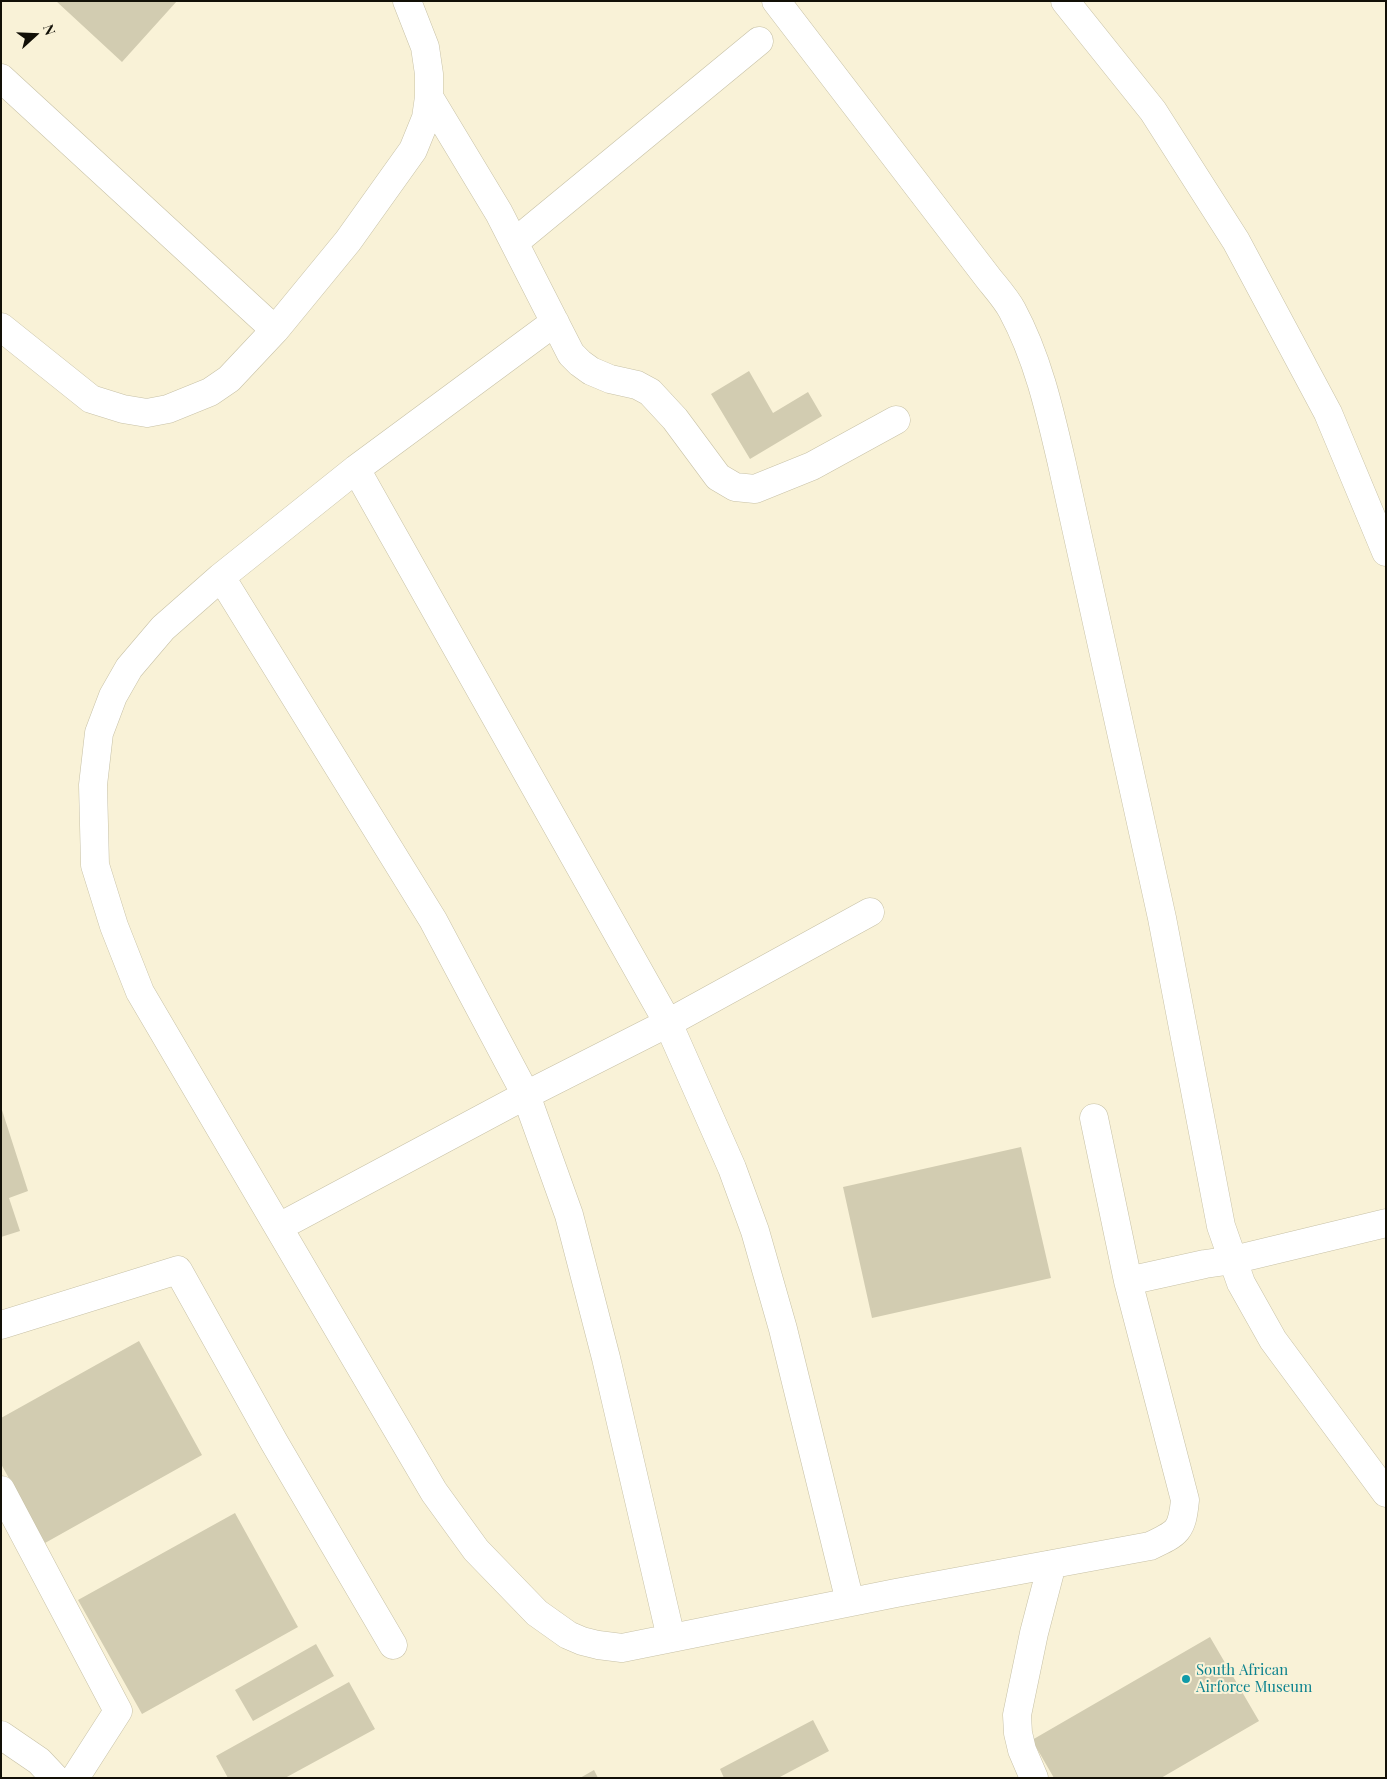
<!DOCTYPE html>
<html>
<head>
<meta charset="utf-8">
<style>
  body { margin:0 }
  #map { position:relative; width:1387px; height:1779px; overflow:hidden; background:#f9f2d7; font-family:"Playfair Display",serif }
  canvas { display:block }
  .frame { position:absolute; inset:0; border:2px solid #121007; pointer-events:none }
  .north { position:absolute; left:10px; top:10px; width:50px; height:50px; -webkit-text-stroke:4px #f9f2d7; paint-order:stroke; rotate:70deg; font-size:14px; font-weight:700; line-height:20px; text-align:center; color:#121007 }
  .north::after { content:''; display:block; margin:auto; width:18px; height:22px; background:#121007; clip-path:polygon(50% 0,100% 100%,50% 72%,0 100%) }
</style>
</head>
<body>
<div id="map">
<canvas width="1387" height="1779"></canvas>
<div class="frame"></div>
<div class="north">N</div>
</div>
<script>
const g = document.querySelector('canvas').getContext('2d');
g.lineJoin = 'round';
function paint(path, color) { g.fillStyle = color; g.fill(path, 'evenodd'); }
function trace(path, color, width, dash) { g.strokeStyle = color; g.lineWidth = width; g.lineCap = dash ? 'butt' : 'round'; g.setLineDash(dash || []); g.stroke(path); }
function write(font, color, halo, rows, align = 'center') {
  g.font = font + ' "Playfair Display",serif'; g.lineWidth = 4; g.setLineDash([]); g.textBaseline = 'middle'; g.strokeStyle = halo; g.fillStyle = color; for (const [text, x, y, turn = 0] of rows) {
    g.save(); g.translate(x, y); g.rotate((+turn || 0) * Math.PI / 180); g.textAlign = isNaN(turn) ? turn : align; if (halo) g.strokeText(text, 0, 0); g.fillText(text, 0, 0); g.restore();
  }
}
paint(new Path2D(`
  M56,1h121l-55,61z
  M749,371l24,42 35,-21 14,24 -72,43 -39,-65z
  M2,1110l26,81 -19,7 11,33 -19,6z
  M1021,1147l30,131 -179,40 -29,-131z
  M139,1341l63,114 -157,88 -44,-79v-46z
  M235,1513l63,114 -156,87 -64,-114z
  M1210,1637l49,84 -98,57h-107l-22,-38z
  M316,1644l18,32 -81,45 -18,-31z
  M349,1682l26,47 -90,49h-57l-12,-22z
  M813,1720l16,31 -51,27h-54l-4,-9z
  M594,1770l4,8h-18z`), '#d2ccb1');
const minor = new Path2D(`
  M776,1l213,278c8,10 17,20 23,31 26,48 38,102 50,154l100,454 59,308 20,57 32,57 113,153
  M1065,1l88,110 83,130 92,172 58,139
  M1,78l274,252
  M429,97l70,116 72,141 9,9 11,8 19,8 27,6 13,7 25,27 43,58 17,10 20,2 57,-23 84,-46
  M515,242l244,-201
  M555,322l-199,147 -135,108 -58,51 -34,40 -16,28 -14,37 -6,52 2,80 19,61 26,66 294,500 42,58 61,63 31,22 14,6 16,4 24,3 274,-55 254,-47c28,-13 32,-15 35,-46l-57,-219 -34,-163
  M1,327l90,72 32,10 24,4 21,-4 42,-17 19,-13 46,-49 73,-89 65,-91 13,-32 3,-21v-23l-4,-27 -18,-46
  M356,469l312,554 64,145 23,63 28,98 67,273
  M221,577l212,343 93,175 43,120 37,143 65,280
  M279,1227l247,-132 142,-72 202,-111
  M1128,1281l77,-17 28,-4 153,-37
  M1,1325l177,-55 96,172 119,203
  M1,1490l117,221 -43,67
  M1,1735l38,26 16,17
  M1034,1778l-12,-28 -4,-17 -1,-18 17,-82 18,-69`);
trace(minor, '#c7c1a6', 29);
trace(minor, '#fff', 28);
for (const [x, y, r, color] of [
  [1186,1679,5,"#0f9aa8"]
]) { const dot = new Path2D(); dot.arc(x, y, r, 0, 2 * Math.PI); g.fillStyle = color; g.fill(dot); trace(dot, '#f9f2d7', 2); }
write('15px', '#0d838f', '#f9f2d7', [
  ["South African",1196,1670],
  ["Airforce Museum",1196,1687]
], 'left');
</script>
</body>
</html>
